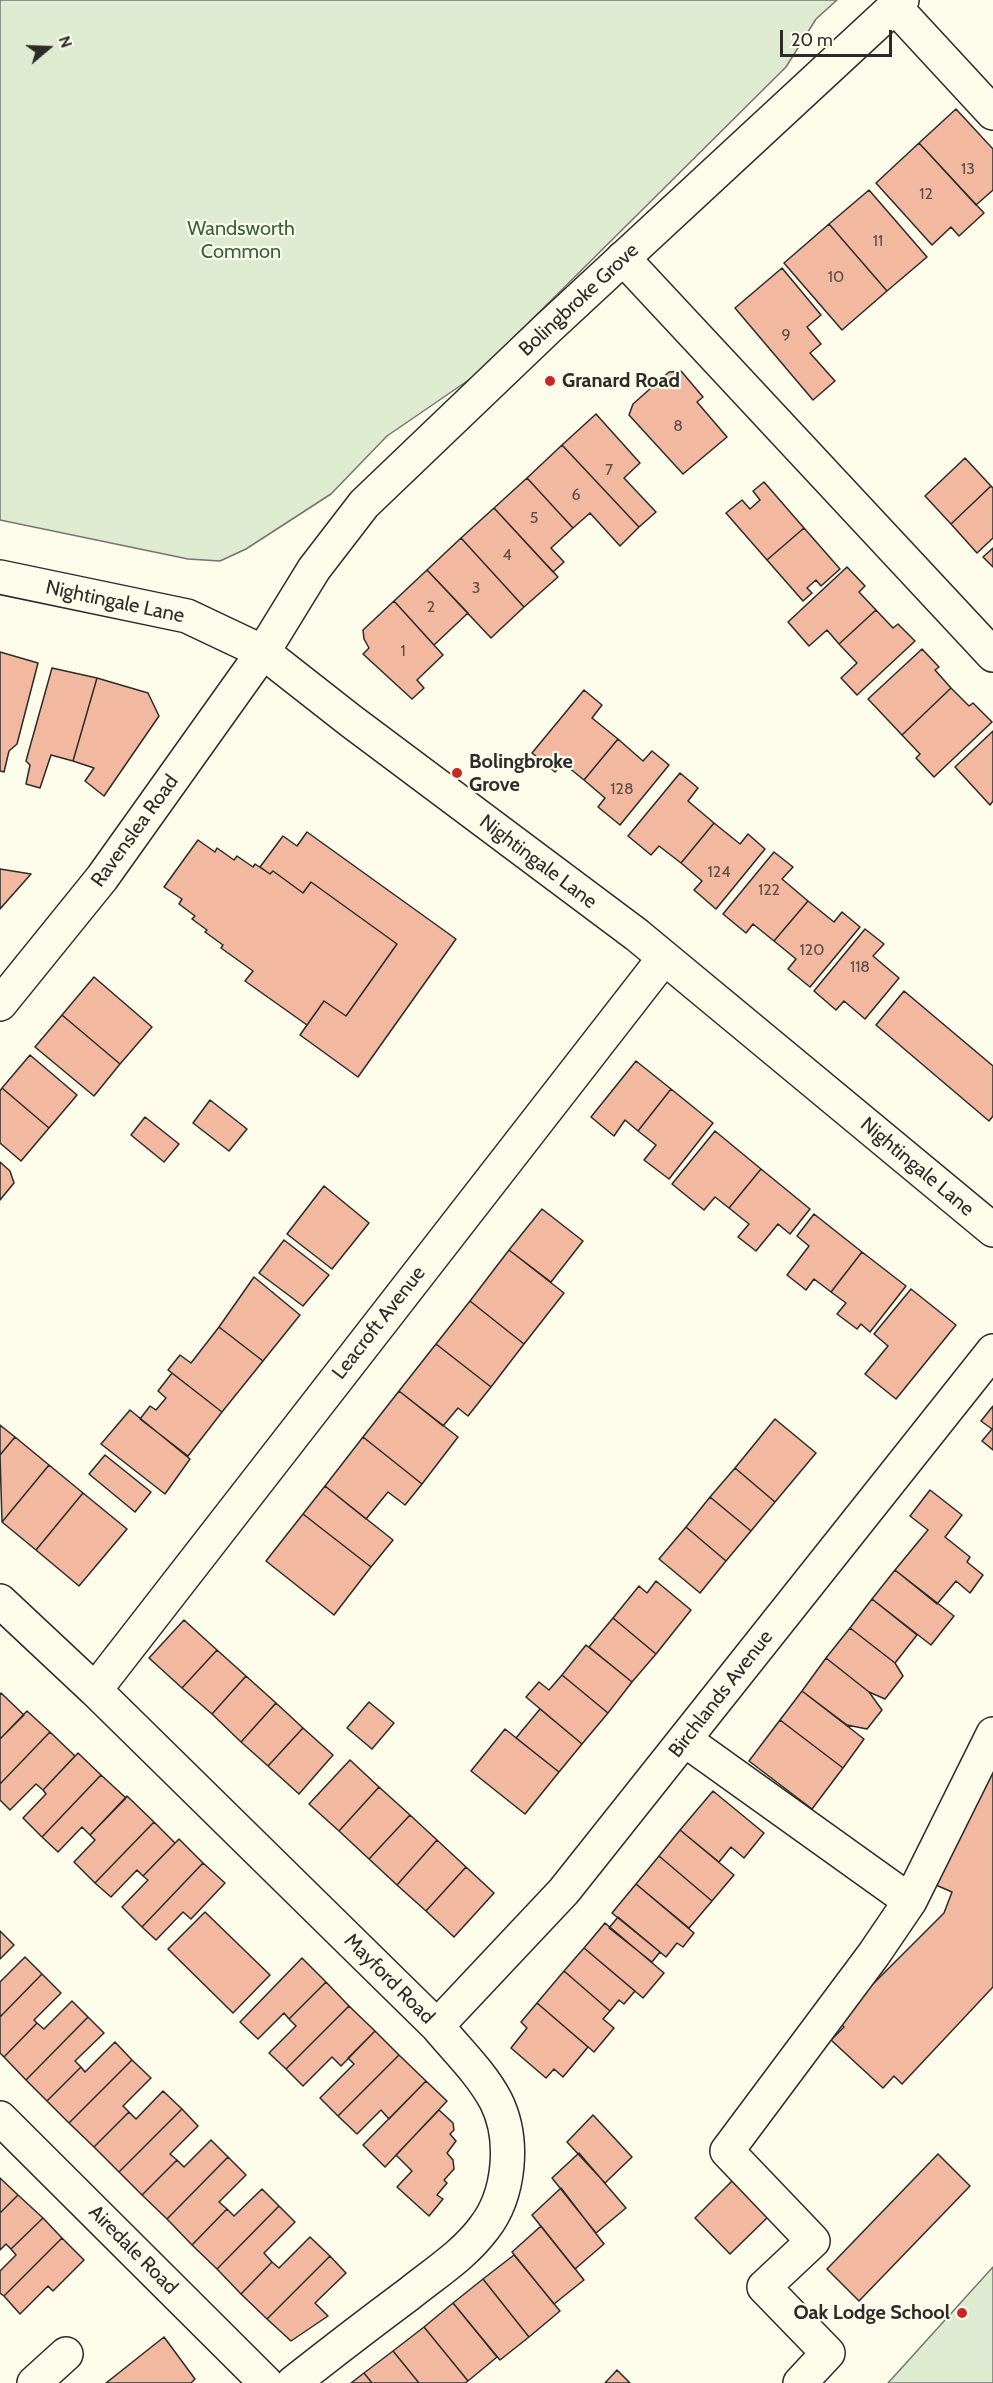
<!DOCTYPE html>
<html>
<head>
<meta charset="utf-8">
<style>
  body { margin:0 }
  #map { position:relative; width:993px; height:2383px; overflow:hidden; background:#fdfbea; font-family:Cabin,sans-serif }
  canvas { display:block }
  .north { position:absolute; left:18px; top:18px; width:60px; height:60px; -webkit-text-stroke:4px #fdfbea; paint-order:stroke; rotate:71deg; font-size:16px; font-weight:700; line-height:24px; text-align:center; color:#2b2b2b }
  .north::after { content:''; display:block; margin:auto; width:21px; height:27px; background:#2b2b2b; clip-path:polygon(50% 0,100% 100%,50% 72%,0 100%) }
  .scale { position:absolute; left:780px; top:30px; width:112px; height:27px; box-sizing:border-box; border:3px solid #2b2b2b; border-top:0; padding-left:8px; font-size:18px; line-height:21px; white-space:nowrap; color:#2b2b2b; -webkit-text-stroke:4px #fdfbea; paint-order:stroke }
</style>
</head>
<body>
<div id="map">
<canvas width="993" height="2383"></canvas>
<div class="north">N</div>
<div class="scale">20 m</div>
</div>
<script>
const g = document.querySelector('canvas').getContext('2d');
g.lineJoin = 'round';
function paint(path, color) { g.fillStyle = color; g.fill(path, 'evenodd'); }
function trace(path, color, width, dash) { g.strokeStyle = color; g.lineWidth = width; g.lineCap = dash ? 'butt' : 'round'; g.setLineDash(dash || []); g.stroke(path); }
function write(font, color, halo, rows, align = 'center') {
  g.font = font + ' Cabin,sans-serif'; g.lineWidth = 4.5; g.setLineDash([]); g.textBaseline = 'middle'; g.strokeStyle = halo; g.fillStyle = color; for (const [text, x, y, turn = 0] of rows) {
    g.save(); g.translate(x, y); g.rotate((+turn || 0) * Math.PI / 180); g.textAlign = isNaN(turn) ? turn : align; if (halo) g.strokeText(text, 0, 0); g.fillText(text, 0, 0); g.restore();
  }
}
const green = new Path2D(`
  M0,0h837l-21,19 -30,48 -310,308 -89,61 -56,58 -85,55 -26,12 -32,-2 -188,-39z
  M993,2267v116h-105z`);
paint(green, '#deebd1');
trace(green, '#74746e', 1.5);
const building = new Path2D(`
  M956,109l37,40v41l-17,15 -57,-62z
  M919,143l65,70 -25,23 -8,-9 -19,18 -56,-62z
  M869,190l58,67 -40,34 -58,-67z
  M829,224l58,67 -45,39 -58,-67z
  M782,268l39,47 -14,12 14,17 -11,9 25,28 -22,19 -78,-92z
  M681,371l22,26 -6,5 30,35 -44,37 -54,-59 4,-11 36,-32z
  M596,414l44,49 -16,15 32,34 -17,15 -77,-82z
  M562,445l77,82 -19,19 -30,-33 -17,15 -46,-50z
  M965,458l26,28 -40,38 -26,-28z
  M527,478l46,50 -22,20 13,14 -11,10 -59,-64z
  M764,482l40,46 -37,32 -41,-47 16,-13 8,9 10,-9 -7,-9z
  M991,486l2,2v50l-16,15 -26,-29z
  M494,508l64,69 -34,30 -63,-69z
  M804,528l36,41 -19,17 -5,-6 -9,8 5,5 -9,8 -36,-41z
  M461,538l63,69 -33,31 -64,-68z
  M993,548v19l-10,-10z
  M847,567l18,19 -6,6 17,18 -37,34 -12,-14 -18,16 -21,-24z
  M427,570l41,43 -34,32 -40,-44z
  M394,601l49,54 -26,25 7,8 -12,11 -49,-45 6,-6 -5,-9 -1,-9z
  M876,610l17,18 5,-4 17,17 -58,54 -16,-17 16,-15 -18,-19z
  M922,649l17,18 -4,3 16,18 -49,47 -34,-36z
  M0,652l38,11 -21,81 -8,7 -5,21 -4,-1z
  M52,668l45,10 -24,83 -22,-6 -11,33 -14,-4 4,-19 -4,-4z
  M97,678l51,15 11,23 -55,80 -19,-15 9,-13 -21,-7z
  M951,688l18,18 4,-3 19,19 -58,55 -18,-19 4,-4 -18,-19z
  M584,690l18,15 -10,13 26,21 -34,41 -21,-17 -8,9 -23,-19z
  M993,731v70l-3,4 -35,-38z
  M618,739l25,22 9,-10 17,14 -49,60 -22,-18 7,-9 -21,-18z
  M680,773l18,15 -10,13 26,22 -33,40 -22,-17 -8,9 -23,-19z
  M714,823l26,21 8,-10 17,15 -49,60 -22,-19 8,-9 -21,-18z
  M307,832l149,107 -98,138 -58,-42 24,-34 22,15 51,-72 -86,-62 -8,11 -30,-22 -3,3 -10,-7 23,-31 14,10z
  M198,840l17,12 2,-4 17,12 3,-4 16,11 2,-3 15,10 3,-3 30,22 8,-11 86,62 -51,72 -22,-15 -17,24 -62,-44 8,-10 -32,-23 2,-3 -18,-13 2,-2 -15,-11 3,-3 -16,-12 3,-5 -18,-12z
  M774,852l19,15 -11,12 26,22 -34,40 -21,-17 -7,9 -23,-19z
  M0,869l31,5 -31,35z
  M808,901l26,21 8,-10 18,15 -50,60 -22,-18 8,-10 -22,-18z
  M865,929l19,15 -11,12 26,22 -34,41 -21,-18 -8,9 -22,-19z
  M94,977l58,50 -32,37 -58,-49z
  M904,991l89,75v50l-4,5 -113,-96z
  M62,1015l58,49 -26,32 -59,-49z
  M30,1055l47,40 -28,33 -47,-40z
  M636,1061l35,28 -33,42 -13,-11 -11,16 -23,-19z
  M2,1088l47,40 -28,33 -21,-18v-52z
  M671,1089l42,34 -44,56 -25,-19 12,-15 -18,-14z
  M210,1100l37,29 -18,22 -36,-28z
  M145,1117l34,27 -15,18 -33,-27z
  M715,1131l46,38 -32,39 -14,-11 -11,13 -32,-26z
  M0,1162l10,9 4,12 -14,17z
  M761,1169l49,40 -20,25 -12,-10 -22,27 -18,-14 11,-13 -20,-16z
  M324,1186l45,37 -37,46 -45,-35z
  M542,1209l41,32 -32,41 -42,-32z
  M814,1214l48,38 -31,40 -17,-13 -8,11 -19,-15 22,-29 -12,-10z
  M284,1240l45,35 -26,31 -44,-33z
  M509,1250l55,43 -40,51 -54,-43z
  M862,1252l44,34 -36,46 -9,-8 -4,5 -20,-15 9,-11 -15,-11z
  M254,1277l46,38 -37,46 -44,-34z
  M911,1289l45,36 -60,74 -31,-25 23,-28 -14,-12z
  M470,1301l54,43 -33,43 -55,-43z
  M219,1327l44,34 -41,51 -54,-42 12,-15 11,8z
  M436,1344l55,43 -23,29 -10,-8 -15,18 -44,-35z
  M172,1373l50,39 -34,44 -48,-37 10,-13 6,4 10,-12 -8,-7z
  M399,1391l59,46 -36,47 -59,-47z
  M993,1406v44l-11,-9 10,-12 -11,-8z
  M130,1410l60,49 -25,35 -64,-50z
  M775,1419l41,34 -41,49 -40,-34z
  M0,1425l15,12 -15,18z
  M15,1437l34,28 -47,57 -2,-67z
  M363,1437l59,47 -17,21 -17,-13 -22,27 -41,-33z
  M105,1455l46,37 -16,20 -46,-38z
  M49,1465l34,28 -47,57 -34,-28z
  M735,1468l40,34 -24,29 -41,-34z
  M325,1486l68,54 -22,27 -68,-53z
  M930,1490l32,25 -17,22 25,20 -3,5 16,13 -13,18 -14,-12 -19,23 -42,-34 33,-40 -18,-14z
  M83,1493l44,36 -48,57 -43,-36z
  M710,1497l41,34 -25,30 -40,-34z
  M303,1514l68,53 -37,48 -68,-54z
  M686,1527l40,34 -26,32 -41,-34z
  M895,1570l59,46 -23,29 -59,-46z
  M656,1581l35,29 -35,44 -43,-36 26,-32 8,7z
  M872,1599l45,36 -22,28 -45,-35z
  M613,1618l43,36 -24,28 -43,-35z
  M184,1620l33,30 -35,38 -33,-30z
  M850,1628l45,35 8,13 -18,23 -16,-7 -43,-34z
  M586,1645l46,37 -24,31 -46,-38z
  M217,1650l29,26 -34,38 -30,-26z
  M826,1658l43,34 13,18 -15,19 -20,-4 -45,-34z
  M562,1675l46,38 -26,31 -56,-47 13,-15 10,8z
  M246,1676l30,27 -35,39 -29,-28z
  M802,1691l62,48 -21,29 -63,-48z
  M1,1693l23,22 -24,24v-44z
  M369,1702l25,21 -22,26 -25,-21z
  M276,1703l27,25 -35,38 -27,-24z
  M540,1709l42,35 -23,28 -43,-34z
  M27,1711l23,21 -50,52v-45z
  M780,1720l63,48 -31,41 -63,-48z
  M303,1728l30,27 -34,39 -31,-28z
  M505,1729l54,43 -34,42 -54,-43z
  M50,1732l25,24 -32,34 -7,-6 -26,26 -10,-10v-16z
  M78,1753l23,22 -59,62 -19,-19 23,-24 -3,-4z
  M993,1756v231l-91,97 -8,-8 -11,12 -52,-48 13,-13 -7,-7 107,-107 8,-21 -23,-10z
  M350,1760l29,27 -40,44 -30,-27z
  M101,1775l25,23 -36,37 -8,-8 -24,25 -16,-15z
  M379,1787l31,28 -41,44 -30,-28z
  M713,1791l51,42 -20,25 -13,-11 -12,15 -39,-32z
  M127,1796l27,26 -59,61 -21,-21 21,-22 -5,-5z
  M410,1815l27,25 -40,45 -28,-26z
  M154,1822l21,21 -32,33 -6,-6 -26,27 -16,-14z
  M680,1830l54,45 -22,26 -53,-45z
  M179,1839l24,24 -61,64 -20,-20 26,-27 -5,-4z
  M437,1840l29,27 -40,44 -29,-26z
  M659,1856l53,45 -23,27 -53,-44z
  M203,1863l22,20 -34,36 -8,-7 -27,28 -14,-13z
  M466,1867l28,26 -40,44 -28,-26z
  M636,1884l58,49 -11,14 -6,-4 -11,14 -54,-44z
  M205,1912l65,63 -37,38 -65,-64z
  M618,1917l42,35 -8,10 -43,-34z
  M605,1923l59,50 -21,25 -59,-50z
  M0,1931l14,14 -14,14z
  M584,1948l51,43 -11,13 -5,-4 -9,11 -46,-40z
  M25,1957l17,17 -42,43v-35z
  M302,1958l24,24 -37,37 -5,-6 -26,26 -18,-17z
  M564,1971l46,40 -7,8 11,9 -20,24 -57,-49z
  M42,1974l19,19 -27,27 3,3 -33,34 -4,-4v-36z
  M326,1982l23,24 -63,63 -17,-16 27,-27 -7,-7z
  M72,2001l16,16 -62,63 -22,-23 33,-34 7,6z
  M537,2003l51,44 -25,30 -9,-8 -8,9 -35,-30 16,-20 -6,-6z
  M349,2006l26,25 -34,35 -9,-9 -29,29 -17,-17z
  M88,2017l16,16 -29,28 6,6 -34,34 -21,-21z
  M375,2031l24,24 -61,61 -18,-18 34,-34 -6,-6z
  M115,2042l17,18 -63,63 -22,-22 34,-34 4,5z
  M399,2055l27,26 -37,38 -8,-9 -24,24 -19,-18z
  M132,2060l19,18 -28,28 6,6 -35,35 -25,-24z
  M426,2081l21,20 -62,66 -22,-22z
  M163,2091l19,18 -63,63 -25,-25 35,-35 7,7z
  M182,2109l16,17 -28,28 7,6 -35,35 -23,-23z
  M439,2110l14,13 1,7 -4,4 6,7 -9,12 6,7 1,9 -10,11 3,3 -10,12 6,4 -14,17 -32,-29 15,-16 -16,-16z
  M593,2115l39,42 -27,26 -38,-41z
  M211,2140l17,17 -61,62 -25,-24 35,-35 7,7z
  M579,2153l47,55 -30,25 -44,-55z
  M938,2154l32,32 -111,115 -32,-32z
  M228,2157l18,18 -27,27 8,7 -35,36 -25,-26z
  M0,2178l18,17 -18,18z
  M733,2180l36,36 -39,38 -35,-36z
  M561,2188l43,56 -29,25 -43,-54z
  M262,2189l17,17 -62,63 -25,-24 35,-36 7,7z
  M18,2195l25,23 -32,31 -5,-5 -6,6v-37z
  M279,2206l16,16 -31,31 8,9 -31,32 -24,-25z
  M43,2218l19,20 -58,58 -4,-3v-22l16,-16 -5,-6z
  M541,2226l43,54 -30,24 -42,-52z
  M310,2237l20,19 -63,63 -26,-25 31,-32 7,6z
  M62,2238l22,22 -31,31 -5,-5 -28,28 -16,-18z
  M514,2255l46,56 -31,26 -46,-58z
  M330,2256l16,17 -31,30 13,13 -37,25 -24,-22z
  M483,2279l46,58 -29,23 -47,-57z
  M453,2303l44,54 -29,24 -44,-54z
  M424,2327l44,54 -3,2h-46l-26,-32z
  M164,2337l31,42 -4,4h-85z
  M393,2351l26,32h-47l-8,-10z
  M617,2370l13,13h-25z
  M364,2373l8,10h-21z`);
paint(building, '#f2b8a0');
trace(building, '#2b2b2b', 1.5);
const minor = new Path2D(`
  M895,7l98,106
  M623,258l370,397
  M0,1004l102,-126 161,-226
  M0,1601l95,89 342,336c20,24 45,48 59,75 19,38 14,94 -12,127 -20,27 -49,45 -75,66 -39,29 -78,59 -116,89
  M95,1690l569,-732
  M685,1740l225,161 83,-167
  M437,2026l127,-135 429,-540
  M0,2118l266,265
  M34,2383l32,-29
  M800,2383l28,-30 -64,-66 49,-46 -86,-90 147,-197 36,-53`);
const major = new Path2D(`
  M0,577l187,39 76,36 88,69 286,214 356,295
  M263,652l51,-83 50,-65 184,-176 354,-328`);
trace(minor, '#2b2b2b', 36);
trace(major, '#2b2b2b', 36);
trace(minor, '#fdfbea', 33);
trace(major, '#fdfbea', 33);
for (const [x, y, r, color] of [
  [550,381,6,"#c62828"],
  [457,773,6,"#c62828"],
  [962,2313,6,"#c62828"]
]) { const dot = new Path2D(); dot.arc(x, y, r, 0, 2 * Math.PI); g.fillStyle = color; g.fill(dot); trace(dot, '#fdfbea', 2); }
write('16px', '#5d4e48', null, [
  ["13",968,169],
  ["12",926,194],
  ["11",878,241],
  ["10",836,277],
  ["9",786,335],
  ["8",678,426],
  ["7",609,470],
  ["6",576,495],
  ["5",534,518],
  ["4",507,555],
  ["3",476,588],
  ["2",431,607],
  ["1",403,651],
  ["128",622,789],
  ["124",719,872],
  ["122",769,890],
  ["120",812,950],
  ["118",860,967]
]);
write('20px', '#34623c', '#fdfbea', [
  ["Wandsworth",241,229],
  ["Common",241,252]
]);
write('20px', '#2b2b2b', '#fdfbea', [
  ["Bolingbroke Grove",579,300,-43],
  ["Nightingale Lane",115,602,12],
  ["Ravenslea Road",135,831,-54],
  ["Nightingale Lane",538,862,37],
  ["Nightingale Lane",917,1167,40],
  ["Leacroft Avenue",379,1323,-52],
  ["Birchlands Avenue",721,1694,-52],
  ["Mayford Road",389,1979,45],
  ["Airedale Road",133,2250,45]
]);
write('bold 20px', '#2b2b2b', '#fdfbea', [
  ["Granard Road",562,381],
  ["Bolingbroke",469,762],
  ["Grove",469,785],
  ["Oak Lodge School",950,2313,"right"]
], 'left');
</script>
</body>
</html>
